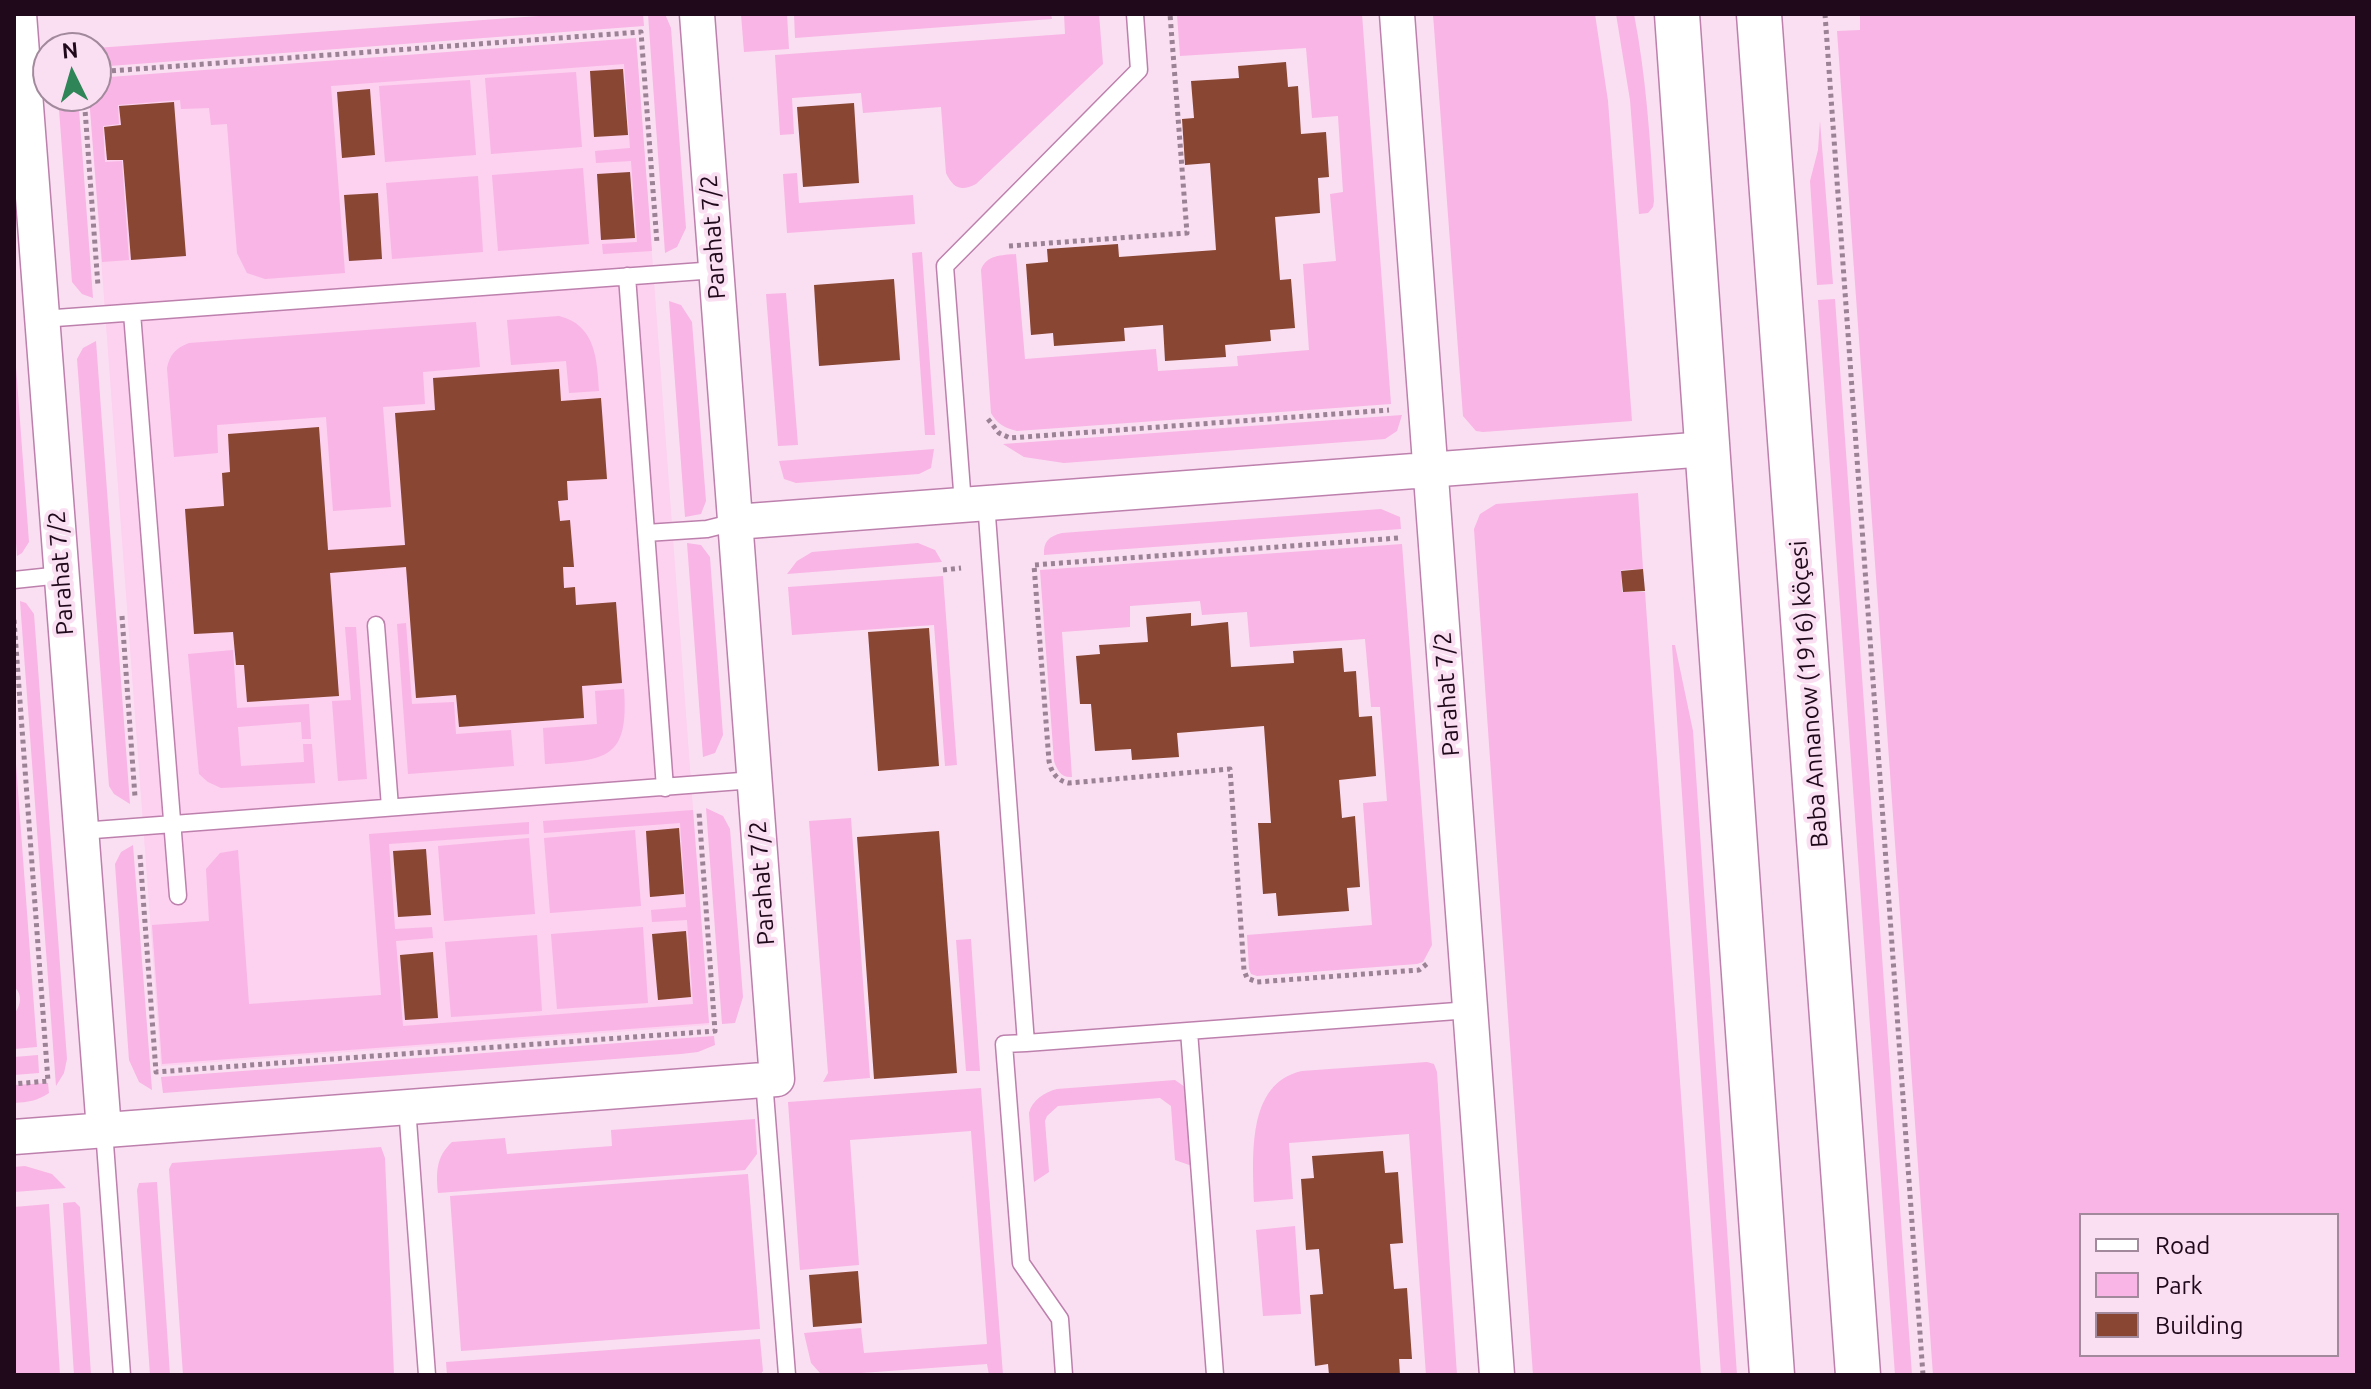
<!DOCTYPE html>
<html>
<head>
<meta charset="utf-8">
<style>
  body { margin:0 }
  #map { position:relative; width:2371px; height:1389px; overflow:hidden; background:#fadff2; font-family:Ubuntu,sans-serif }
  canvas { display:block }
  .frame { position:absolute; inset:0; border:16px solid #1f091a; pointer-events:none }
  .legend { position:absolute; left:2079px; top:1213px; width:260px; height:144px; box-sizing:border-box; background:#fadff2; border:2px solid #a2899c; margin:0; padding:10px 14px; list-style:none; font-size:24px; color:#1f091a }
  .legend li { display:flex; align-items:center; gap:16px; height:40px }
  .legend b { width:40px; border:2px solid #a2899c }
  .north { position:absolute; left:32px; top:32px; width:80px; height:80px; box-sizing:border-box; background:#fadff2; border:2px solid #a2899c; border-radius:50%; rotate:355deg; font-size:22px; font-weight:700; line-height:32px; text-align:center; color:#1f091a }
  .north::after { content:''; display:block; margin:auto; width:28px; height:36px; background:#308558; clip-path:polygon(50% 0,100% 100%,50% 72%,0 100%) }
</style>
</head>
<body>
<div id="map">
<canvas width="2371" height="1389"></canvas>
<div class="frame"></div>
<ul class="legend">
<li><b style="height:10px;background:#fff"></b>Road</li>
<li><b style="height:22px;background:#f8b5e5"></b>Park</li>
<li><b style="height:22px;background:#884633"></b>Building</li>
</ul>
<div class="north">N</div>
</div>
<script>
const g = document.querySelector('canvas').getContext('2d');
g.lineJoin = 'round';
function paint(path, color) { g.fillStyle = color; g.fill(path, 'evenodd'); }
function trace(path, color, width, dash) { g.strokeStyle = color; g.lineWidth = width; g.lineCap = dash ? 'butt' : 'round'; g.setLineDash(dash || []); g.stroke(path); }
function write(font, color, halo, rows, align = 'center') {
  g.font = font + ' Ubuntu,sans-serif'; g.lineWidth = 8; g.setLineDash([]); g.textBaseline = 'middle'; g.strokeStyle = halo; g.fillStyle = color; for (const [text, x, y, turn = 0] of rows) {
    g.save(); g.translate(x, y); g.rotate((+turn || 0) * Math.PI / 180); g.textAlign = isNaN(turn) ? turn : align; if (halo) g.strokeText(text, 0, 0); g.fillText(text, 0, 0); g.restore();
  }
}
paint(new Path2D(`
  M636,38l73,987 -548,41 -72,-970z`), '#fdd1f0');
paint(new Path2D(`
  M566,14h77l1,12 -548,41v-19z
  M648,14h17l6,14 15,200 -9,19 -12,6z
  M741,14h46l2,35 -45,3z
  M794,14h257l1,5 -257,19z
  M1064,14h35l4,50 -127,120c-15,8 -23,4 -30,-11l-5,-66 -78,6 -2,-20 -69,5 2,36 -14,1 -5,-80 290,-21z
  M1177,14h185l29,390 -374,27c-12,-3 -20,-7 -26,-18l-10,-143c5,-15 21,-15 35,-16l9,105 131,-10 2,22 80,-5 -1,-10 72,-6 -6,-86 33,-3 -6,-67 13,-2 -5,-76 -26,2 -6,-70 -126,8z
  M1433,14h162l13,87 24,320 -149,11 -7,-1 -13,-15z
  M1616,14h18c12,62 16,124 20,187l-1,6 -5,6 -9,1 -9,-114z
  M1860,14h497v1361h-424l-96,-1344 23,-1zM2081,1215h256v140h-256z
  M636,38l16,213 -49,3 -1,-10 35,-2 -6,-81 -35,2 -1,-12 35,-3 -6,-84 -293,22 14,187 -80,6 -18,-6 -10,-20 -10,-129 -16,1 -2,-17 -28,1 -1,-9 -62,5 1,19 -16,2 2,36 17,-1 7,99 -27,2 -13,-166h7v-18z
  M576,72l6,75 -91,7 -6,-76z
  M470,80l6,75 -91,7 -6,-76z
  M58,96h20l15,202 -11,-4 -10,-12z
  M1820,121l13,163 -16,1 -7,-104 8,-31z
  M583,168l6,76 -91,7 -6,-76z
  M797,173l2,30 114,-8 2,29 -128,9 -4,-59z
  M478,176l5,76 -91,7 -6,-76z
  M922,252l13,183h-10l-13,-182z
  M786,293l12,152 -20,1 -12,-152z
  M1835,299l77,1076h-17l-77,-1075z
  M669,301l12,4 11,17 14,179 -5,13 -16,3z
  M559,316c37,9 38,44 40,75l-30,2 -3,-32 -55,4 -4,-45z
  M476,322l4,45 -57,5 2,32 -42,3 8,100 -58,4 -7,-94 -109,8 1,28 -44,4 -7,-89c3,-14 9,-20 22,-25z
  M14,340l15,202 -7,11 -5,3 -3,-40z
  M96,341l34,463 -16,-10 -5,-8 -32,-427 6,-11z
  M1402,415l-5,16 -12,8 -321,24 -40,-6 -21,-13z
  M934,449l-3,19 -12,6 -123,9 -12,-4 -5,-18z
  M1638,493l5,76 -22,1 1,22h23l56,783h-168l-59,-846 6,-15 16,-10z
  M1381,509l19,8 1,12 -357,26c-1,-13 5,-19 18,-22z
  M687,543l14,2 9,12 13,178 -8,18 -12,4z
  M918,543l17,7 7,12 -155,12 10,-13 15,-9z
  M1402,544l30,401 -9,17 -6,2 -160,12 -6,-2 -2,-5 -2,-34 125,-10 -9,-122 24,-2 -7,-94h-9l-6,-68 -115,8 -3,-35 -45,3 -2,-14 -70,5v21l-68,5 10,145c-11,1 -15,-7 -18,-16l-14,-191z
  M943,576l14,189 -12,1 -11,-141 -142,10 -4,-48z
  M20,601l6,2 8,11 33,445 -3,14 -8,13z
  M406,623l6,81 42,-2 2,32 55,-4 3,36 -106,8 -11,-150z
  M345,627h11l11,152 -29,2 -6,-80 19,-1z
  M1672,645h3l18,86 44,644h-16z
  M233,650l4,58 72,-4 2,35h-9l-1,-17 -63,5 3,39 63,-4 -1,-18h9l3,39 -94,5 -13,-6 -9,-8 -11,-120z
  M624,689c5,70 -17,71 -79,75l-2,-36 54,-4 -2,-33z
  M14,737l23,310 -23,2v-35c7,-8 9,-20 0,-27z
  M706,808l17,8 7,13 13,168 -8,26 -13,1z
  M693,810l16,213 -547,41 -10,-139 57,-4 -3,-52 14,-16 18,-3 11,154 132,-9 -12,-161 160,-12v12l-140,10 6,85 37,-2 1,11 -37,3 7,85 290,-22 -6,-84 -35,2 -1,-12 35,-3 -6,-84 -136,10 -1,-12z
  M851,818l19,260 -47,4 5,-9 -19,-252z
  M635,830l6,76 -91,7 -6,-75z
  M529,838l6,76 -91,7 -6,-75z
  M133,845l19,245 -13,-8 -10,-22 -14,-196 6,-12z
  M643,927l5,76 -91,6 -6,-75z
  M537,935l5,76 -91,6 -6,-75z
  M971,939l9,132h-14l-10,-131z
  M714,1036l1,9 -17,7 -17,2 -518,39 -2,-16z
  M38,1055l1,18 -25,2v-18z
  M1427,1062l7,2 3,8 20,303h-31l-17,-241 -120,9 4,56 -39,3c-1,-45 -8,-119 48,-131z
  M1175,1080l10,7 1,5 6,74 -17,-6 -4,-54 -11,-8 -102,8 -11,10 -2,5 4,51 -15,10 -5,-69c3,-13 16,-21 28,-24z
  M48,1083l1,10c-12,8 -21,9 -35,10v-18z
  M981,1088l22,287h-14l-2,-11 -154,11 -13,-2 -9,-10 -7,-30 57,-5 3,25 123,-9 -16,-213 -121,9 9,125 -59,5 -12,-168z
  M755,1119l2,35 -12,16 -307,23c-2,-21 -2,-36 14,-51l53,-4 2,16 105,-8 -1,-16z
  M381,1147l4,11 9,217h-211l-14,-206 3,-6z
  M25,1166l27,8 14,14 -52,4v-25z
  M748,1174l12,155 -299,22 -11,-155z
  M157,1182l13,193h-20l-13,-185 2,-7z
  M75,1202l5,5 11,168h-17l-11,-172z
  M49,1204l11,171h-46v-168z
  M1295,1226l6,88 -38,2 -7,-86z
  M760,1339l3,32 -3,4h-313l-1,-13z`), '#f8b5e5');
paint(new Path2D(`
  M1286,62l2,25 10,-1 3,48 25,-2 3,45 -11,1 2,35 -45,4 5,63 11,-1 4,49 -25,2 1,11 -46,4 1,12 -61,4 -2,-36 -39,3 1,13 -71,5 -1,-13 -22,2 -5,-71 22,-2 -1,-13 71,-5 1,13 97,-7 -6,-87 -25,2 -3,-46 12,-1 -3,-37 48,-3 -1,-12z
  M623,69l5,66 -34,2 -4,-66z
  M370,89l5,66 -33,3 -5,-66z
  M174,102l12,154 -55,4 -8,-100h-16l-3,-33 17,-2 -2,-19z
  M854,103l5,80 -56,4 -6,-80z
  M630,172l5,66 -34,2 -4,-66z
  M378,193l4,66 -33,2 -5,-66z
  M894,279l6,81 -81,6 -5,-81z
  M559,369l2,32 40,-3 6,81 -40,2 1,19 -10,1 2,20 10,-1 4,47h-11l1,21 11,-1 1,18 40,-3 6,81 -40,3 2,32 -125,9 -3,-32 -40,3 -10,-131 -76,6 9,123 -92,6 -3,-37h-8l-3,-33 -39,2 -9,-125 39,-3 -2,-33 8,-1 -2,-38 91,-7 9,123 77,-5 -10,-132 40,-3 -2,-32z
  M1643,569l2,22 -22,1 -2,-21z
  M1191,613v13l37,-4 3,45 63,-4 -1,-12 49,-3 2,24 12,-1 3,46 13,-1 4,60 -37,4 3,38 13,-2 5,71 -13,1 2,23 -71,5 -2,-23 -13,1 -5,-71h13l-7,-97 -87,7 2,24 -47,3 -1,-11 -36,2 -4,-47h-11l-4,-48 24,-2 -1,-9 49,-3 -2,-25z
  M929,628l10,138 -61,5 -10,-139z
  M679,828l5,66 -34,3 -4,-66z
  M939,831l18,242 -83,6 -17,-242z
  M426,849l5,66 -33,2 -5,-66z
  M686,931l5,66 -33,3 -6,-66z
  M433,952l5,66 -33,2 -5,-65z
  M1383,1151l2,22 13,-1 5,71 -13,1 4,45 13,-1 5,71h-13l1,16h-71l-1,-11 -13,2 -5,-71 13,-1 -4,-45 -13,1 -5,-71 13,-1 -2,-22z
  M858,1271l4,52 -49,4 -4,-52z`), '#884633');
const lane = new Path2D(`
  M627,276l38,512
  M132,313l46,583
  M42,319l674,-49
  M986,502l40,541 444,-33
  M963,504l-18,-238 194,-196 -4,-56
  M646,533l61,-4 28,-7
  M14,580l47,-5
  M376,625l14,182
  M81,831l673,-51
  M1189,1031l26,344
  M1026,1043l-22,1 17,219 39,56 4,56
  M764,1080l23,295
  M407,1107l20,268
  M104,1130l18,245`);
const street = new Path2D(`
  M19,14l85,1116
  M1397,14l100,1361
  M735,522l972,-73
  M14,1137l763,-58 -80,-1065`);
const primary = new Path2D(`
  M1677,14l95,1361
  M1759,14l99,1361`);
trace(lane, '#bd80ad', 19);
trace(street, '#bd80ad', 37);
trace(primary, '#bd80ad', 47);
trace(new Path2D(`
  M1825,14l98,1361
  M96,72l545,-40 16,211
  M84,96l14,190
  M1009,246l178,-13 -17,-219
  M988,419l11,14 11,5 379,-28
  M1398,538l-364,27 15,196c2,11 8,20 20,22l161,-14 14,201 3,8 10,4 162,-12 9,-7
  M943,570l18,-2
  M122,616l13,181
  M14,620l34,461 -34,3
  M140,855l16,217 559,-41 -16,-219`), '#9b8294', 5, [4, 4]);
trace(lane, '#fff', 16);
trace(street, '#fff', 34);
trace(primary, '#fff', 44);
write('24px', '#1f091a', '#fadff2', [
  ["Parahat 7/2",713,237,-94],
  ["Parahat 7/2",61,573,-94],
  ["Parahat 7/2",1447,694,-94],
  ["Baba Annanow (1916) köçesi",1809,694,-94],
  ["Parahat 7/2",762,883,-94]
]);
</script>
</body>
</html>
